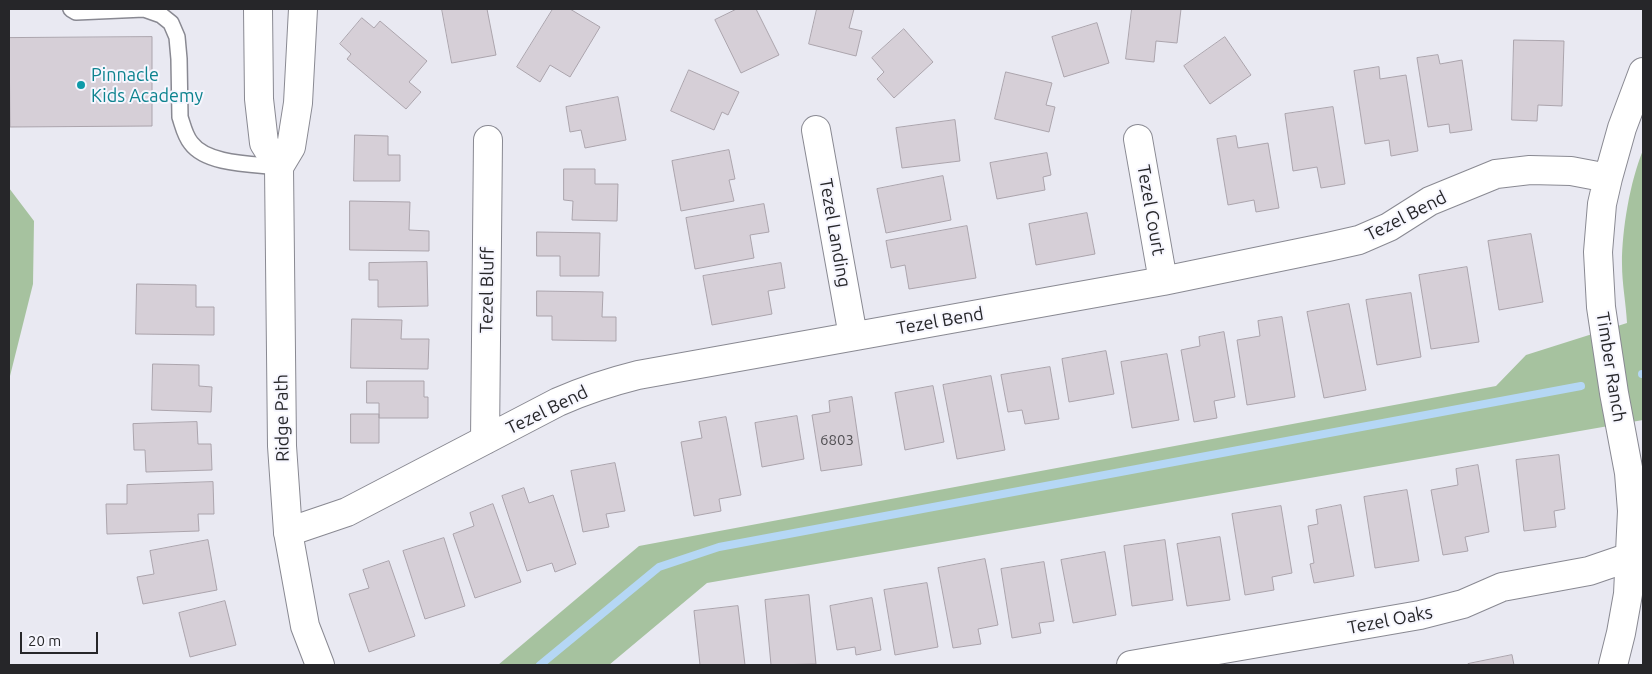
<!DOCTYPE html>
<html>
<head>
<meta charset="utf-8">
<style>
  body { margin:0 }
  #map { position:relative; width:1652px; height:674px; overflow:hidden; background:#e9e9f2; font-family:Ubuntu,sans-serif }
  canvas { display:block }
  .frame { position:absolute; inset:0; border:10px solid #262629; pointer-events:none }
  .scale { position:absolute; left:20px; top:632px; width:78px; height:22px; box-sizing:border-box; border:2px solid #262629; border-top:0; padding-left:6px; font-size:15px; line-height:18px; white-space:nowrap; color:#262629; -webkit-text-stroke:4px #f6f6fe; paint-order:stroke }
</style>
</head>
<body>
<div id="map">
<canvas width="1652" height="674"></canvas>
<div class="frame"></div>
<div class="scale">20 m</div>
</div>
<script>
const g = document.querySelector('canvas').getContext('2d');
g.lineJoin = 'round';
function paint(path, color) { g.fillStyle = color; g.fill(path, 'evenodd'); }
function trace(path, color, width, dash) { g.strokeStyle = color; g.lineWidth = width; g.lineCap = dash ? 'butt' : 'round'; g.setLineDash(dash || []); g.stroke(path); }
function write(font, color, halo, rows, align = 'center') {
  g.font = font + ' Ubuntu,sans-serif'; g.lineWidth = 4; g.setLineDash([]); g.textBaseline = 'middle'; g.strokeStyle = halo; g.fillStyle = color; for (const [text, x, y, turn = 0] of rows) {
    g.save(); g.translate(x, y); g.rotate((+turn || 0) * Math.PI / 180); g.textAlign = isNaN(turn) ? turn : align; if (halo) g.strokeText(text, 0, 0); g.fillText(text, 0, 0); g.restore();
  }
}
paint(new Path2D(`
  M1643,150v270l-936,163 -98,82h-111l141,-119 857,-160 30,-31 101,-32c-1,-20 -5,-39 -5,-59 0,-35 8,-82 21,-114z
  M9,188l25,33 -1,63 -24,96z`), '#a6c29f');
trace(new Path2D(`
  M1642,374h1
  M540,665l119,-98 60,-20 862,-161`), '#b5d7f5', 8);
const building = new Path2D(`
  M442,9h45l9,46 -44,8z
  M553,9h17l30,18 -30,50 -20,-12 -10,17 -23,-15z
  M737,9h19l23,46 -38,18 -26,-53z
  M817,9h37l-5,19 13,3 -6,25 -47,-12z
  M1132,9h49l-4,34 -21,-2 -2,21 -28,-3z
  M362,18l12,10 6,-7 47,40 -18,21 12,10 -15,17 -59,-50 4,-5 -11,-10z
  M1097,23l12,40 -45,14 -12,-40z
  M904,29l29,33 -39,36 -17,-19 7,-7 -12,-14z
  M152,37v89l-142,1 -1,-89z
  M1225,37l26,38 -41,29 -26,-38z
  M1514,40l50,1 -2,65 -24,-1 -1,16 -25,-1z
  M1438,55l2,9 22,-4 10,70 -22,3 -1,-9 -21,3 -11,-69z
  M1379,67l1,12 26,-4 12,76 -27,5 -2,-16 -24,4 -11,-73z
  M689,70l50,22 -11,23 -6,-3 -8,18 -43,-19z
  M1006,72l46,11 -6,22 9,2 -6,25 -54,-13z
  M618,97l8,43 -41,8 -4,-18 -11,2 -4,-25z
  M1333,107l12,77 -24,4 -4,-21 -24,4 -8,-57z
  M955,120l5,41 -58,7 -6,-40z
  M355,135l33,1v19h12v26h-46z
  M1236,136l2,12 30,-5 11,65 -23,4 -2,-12 -26,5 -11,-66z
  M729,150l6,29 -6,1 5,21 -53,10 -9,-50z
  M1047,153l4,22 -8,2 2,13 -48,9 -7,-36z
  M564,169h31v15h23l-1,37 -45,-1 1,-19 -9,-1z
  M943,176l8,44 -65,13 -9,-44z
  M350,201l60,1 -1,28 20,1v20l-79,-1z
  M764,204l5,28 -19,3 4,23 -59,11 -9,-51z
  M1087,213l8,41 -59,11 -7,-41z
  M967,226l9,52 -67,11 -4,-24 -14,3 -5,-27z
  M537,232l63,1 -1,43h-39v-20h-23z
  M1531,234l12,68 -44,8 -11,-69z
  M427,262l1,44 -50,1v-27h-9v-17z
  M781,263l4,25 -17,3 4,23 -60,11 -9,-49z
  M1467,267l12,75 -48,7 -12,-74z
  M137,284l59,1v22h18v28l-78,-1z
  M537,291l66,1 -1,25h14v24l-64,-1v-24h-15z
  M1411,293l10,64 -44,8 -11,-65z
  M1349,304l17,86 -42,8 -17,-86z
  M1282,317l13,80 -48,8 -10,-65 23,-4 -2,-15z
  M352,319l50,1 -1,19h28l-1,30 -77,-1z
  M1224,332l11,65 -21,4 3,17 -23,4 -13,-72 19,-4 -1,-9z
  M1106,351l8,43 -45,8 -7,-43z
  M1167,354l12,66 -47,8 -11,-66z
  M153,364l46,1v21l13,1 -1,25 -59,-2z
  M1050,367l9,52 -34,5 -3,-14 -14,2 -7,-37z
  M991,376l14,74 -48,9 -14,-74z
  M367,381h57v16h4v21h-49v-15h-12z
  M933,386l11,56 -39,8 -10,-57z
  M852,397l10,68 -41,6 -9,-56 18,-3 -1,-11z
  M351,414h28v29h-28z
  M797,416l7,43 -42,8 -7,-44z
  M726,417l15,78 -22,4 2,12 -27,5 -13,-74 21,-4 -3,-16z
  M197,422l1,22h13l1,26 -66,2 -1,-22h-11l-1,-26z
  M1559,455l6,54 -11,2 2,16 -32,4 -8,-71z
  M615,463l10,48 -19,3 3,13 -26,5 -12,-61z
  M1478,465l11,67 -24,5 3,14 -25,4 -12,-65 27,-5 -2,-16z
  M213,482l1,32h-16l1,17 -92,3 -1,-30h21v-19z
  M524,488l5,15 24,-8 23,69 -21,8 -3,-9 -25,8 -25,-75z
  M1407,490l12,71 -44,7 -11,-71z
  M493,504l28,78 -46,16 -22,-64 21,-8 -4,-13z
  M1341,505l13,71 -40,7 -4,-19 4,-1 -6,-37 10,-2 -2,-14z
  M1281,506l11,67 -20,4 2,13 -29,5 -13,-81z
  M1220,537l10,63 -43,6 -10,-62z
  M444,538l21,68 -40,13 -22,-68z
  M208,540l9,50 -74,14 -6,-27 17,-3 -4,-23z
  M1165,540l8,60 -41,6 -8,-60z
  M1105,552l11,63 -43,8 -12,-63z
  M985,559l13,66 -20,4 3,15 -28,4 -15,-80z
  M389,561l26,75 -46,16 -20,-58 20,-6 -6,-18z
  M1044,562l10,59 -15,2 2,10 -29,5 -11,-69z
  M927,583l11,64 -43,8 -11,-65z
  M809,595l7,69 -45,1 -6,-65z
  M872,598l9,52 -25,5 -1,-8 -18,3 -7,-44z
  M225,601l11,44 -46,12 -11,-44z
  M738,606l7,59h-45l-6,-54z
  M1512,655l2,10h-46v-1z`);
paint(building, '#d6cfd7');
trace(building, '#aba4ac', 1);
const service = new Path2D(`
  M71,9l5,3 68,-3 17,6 10,8 6,14 2,22 1,58c3,9 5,19 11,26 16,22 63,21 88,24`);
const minor = new Path2D(`
  M816,130l37,206
  M1138,139l25,142
  M485,440l3,-300
  M288,532l59,-20 211,-110c27,-12 52,-20 80,-27l525,-94 165,-34 31,-7 30,-13 41,-26 66,-27 34,-4 41,1 37,7
  M1131,665l289,-50 43,-11 39,-17 87,-16 41,-14 13,-2
  M1613,665l8,-32 7,-39 4,-83 -3,-38 -15,-80 -13,-86 -3,-55 4,-48 6,-26 14,-50 21,-56`);
const tertiary = new Path2D(`
  M258,9l1,90 5,44 15,24
  M303,9l-5,94 -7,44 -12,20 3,279 6,86 17,94 15,39`);
trace(service, '#898992', 18);
trace(minor, '#898992', 30);
trace(tertiary, '#898992', 30);
trace(service, '#fff', 15);
trace(minor, '#fff', 28);
trace(tertiary, '#fff', 28);
for (const [x, y, r, color] of [
  [81,85,5,"#0f9aa8"]
]) { const dot = new Path2D(); dot.arc(x, y, r, 0, 2 * Math.PI); g.fillStyle = color; g.fill(dot); trace(dot, '#f6f6fe', 2); }
write('15px', '#525054', null, [
  ["6803",837,440]
]);
write('18px', '#0d838f', '#f6f6fe', [
  ["Pinnacle",91,75],
  ["Kids Academy",91,96]
], 'left');
write('18px', '#262629', '#f6f6fe', [
  ["Tezel Court",1151,210,80],
  ["Tezel Bend",1406,216,-27],
  ["Tezel Landing",835,233,80],
  ["Tezel Bluff",487,290,-89],
  ["Tezel Bend",940,321,-10],
  ["Timber Ranch",1611,367,81],
  ["Tezel Bend",547,410,-26],
  ["Ridge Path",282,418,-91],
  ["Tezel Oaks",1390,620,-11]
]);
</script>
</body>
</html>
